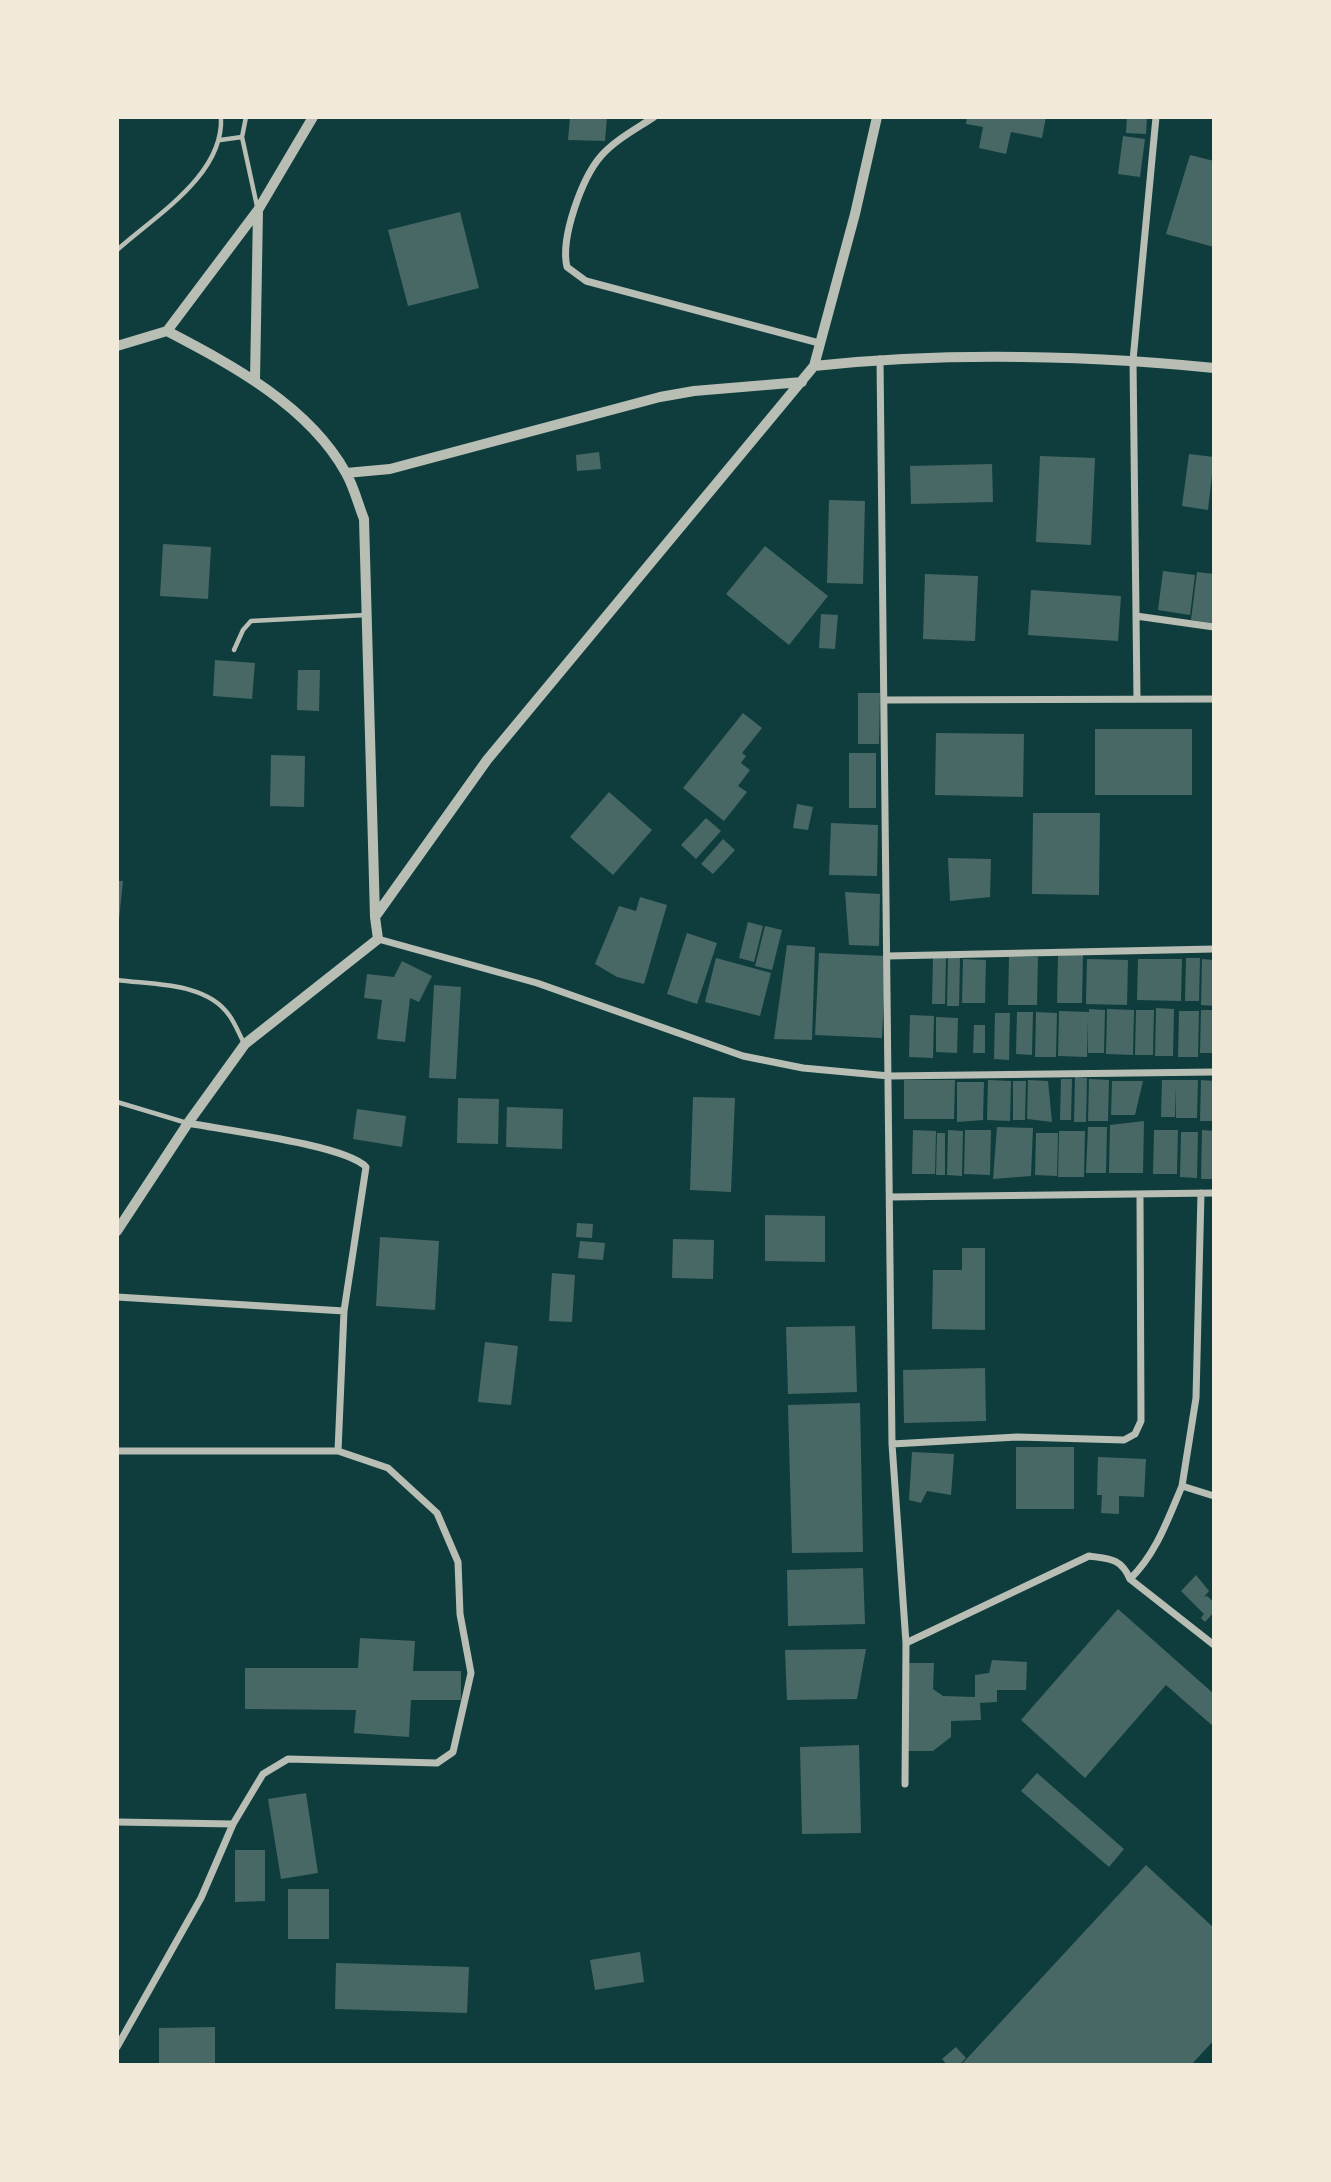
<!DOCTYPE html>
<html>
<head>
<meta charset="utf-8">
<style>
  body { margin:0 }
  #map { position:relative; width:1331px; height:2182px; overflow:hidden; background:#0f3d3e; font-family:"Varela Round",sans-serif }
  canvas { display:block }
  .frame { position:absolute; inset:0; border:119px solid #f1e9da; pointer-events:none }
</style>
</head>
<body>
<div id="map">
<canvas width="1331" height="2182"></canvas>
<div class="frame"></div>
</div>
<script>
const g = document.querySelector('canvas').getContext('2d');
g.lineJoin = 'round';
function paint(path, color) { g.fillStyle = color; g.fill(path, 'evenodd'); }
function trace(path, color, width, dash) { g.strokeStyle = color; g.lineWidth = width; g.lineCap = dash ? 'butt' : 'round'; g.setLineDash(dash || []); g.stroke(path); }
paint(new Path2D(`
  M570,117h37l-2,24 -37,-1z
  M967,117h79l-4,21 -31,-6 -5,22 -27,-6 4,-21 -17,-3z
  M1127,117h20l-1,17 -20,-1z
  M1123,136l22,3 -5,38 -22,-3z
  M1190,155l24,6v86l-48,-13z
  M460,212l19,76 -71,18 -20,-76z
  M599,452l2,17 -24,2 -1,-16z
  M1189,454l25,3 -6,53 -26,-4z
  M1040,456l55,2 -4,87 -55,-3z
  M992,464l1,38 -82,2 -1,-38z
  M829,500l36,1 -2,83 -36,-1z
  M163,544l48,3 -3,52 -48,-3z
  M765,546l63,50 -39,49 -63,-51z
  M1163,571l32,4 -5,40 -32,-5z
  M1197,572l17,2 -2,49 -21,-3z
  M925,574l53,2 -3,65 -52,-2z
  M1031,590l90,6 -3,45 -90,-6z
  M821,614l17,1 -3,34 -16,-1z
  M215,660l40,3 -3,36 -39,-3z
  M298,670h22l-1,41 -22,-1z
  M858,693h22l-1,51h-21z
  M743,713l19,15 -20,25 4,3 -5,7 9,7 -12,16 9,6 -23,29 -41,-33z
  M1095,729h97v66h-97z
  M936,733l88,1 -1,63 -88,-2z
  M849,753h27v55h-27z
  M271,755l34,1 -1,51 -34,-1z
  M609,792l43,38 -39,45 -43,-38z
  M797,804l16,3 -5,23 -15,-2z
  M1033,813h67l-1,82 -67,-1z
  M706,818l15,13 -25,28 -15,-14z
  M831,823l47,2 -1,51 -48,-1z
  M723,839l12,11 -22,24 -12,-10z
  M948,858l43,1 -1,38 -40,4z
  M117,881h6l-4,38h-2z
  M845,892l35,2 -1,52 -30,-1z
  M640,897l27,8 -23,79 -27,-7 -22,-13 24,-58 17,5z
  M748,922l15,4 -9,36 -15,-4z
  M765,926l17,4 -10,40 -17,-4z
  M687,933l30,10 -20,61 -30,-10z
  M787,945l28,2 -3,93 -38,-1z
  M819,953l67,3 -4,82 -67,-3z
  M1058,955h25l-1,48h-25z
  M933,957h13l-1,47h-13z
  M1009,957h29l-1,48h-29z
  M716,958l55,15 -11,43 -55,-14z
  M948,958h12l-1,48h-12z
  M1186,958h14l-1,43h-14z
  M963,959l23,1 -1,43h-23z
  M1087,959l41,1 -1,45 -41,-1z
  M1138,959h44l-1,42 -44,-1z
  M1202,959l12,1v46l-13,-1z
  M402,961l30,15 -13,26 -9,-4 -5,44 -28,-3 5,-39 -18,-2 3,-24 27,3z
  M434,985l27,2 -5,92 -27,-1z
  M1156,1008l18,1 -1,47h-18z
  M1089,1009l16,1 -1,43h-16v-34l-1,38 -29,-1 1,-45 30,1z
  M1107,1009l27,1 -1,45 -27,-1z
  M1136,1010h18l-1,45h-18z
  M1201,1010h13v43h-14z
  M1179,1011h20l-1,46h-20z
  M1017,1012h16l-1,43 -16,-1z
  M1036,1012l21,1 -1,44h-21z
  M995,1013h15l-1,47 -15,-1z
  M910,1015l24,1 -1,42 -24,-1z
  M936,1017l22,1 -1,35 -21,-1z
  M974,1025h11v28h-12z
  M1075,1077l12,1 -1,44h-12z
  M1061,1079h11l-1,41h-11z
  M1089,1079l20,1 -1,41h-20z
  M904,1080h51l-1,39h-50z
  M988,1080l23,1 -1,40 -23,-1z
  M1028,1080l20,1 4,41 -25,-3z
  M1162,1080h36l-1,38h-21v-32l-1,31h-14z
  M1201,1080l13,1v40h-14z
  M1013,1081h13l-1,39h-12z
  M1112,1081h31l-8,34h-24z
  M957,1082h27l-1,38 -26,2z
  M693,1097l42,1 -4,94 -41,-2z
  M458,1098l41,1 -1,45 -41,-1z
  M507,1107l56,2 -1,40 -56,-2z
  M357,1109l49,7 -4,31 -49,-8z
  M1144,1121l-1,52h-34l1,-48z
  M997,1127l36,1 -2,48 -38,3z
  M1088,1127h19l-1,46h-20z
  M913,1130l23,1 -1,43h-23z
  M948,1130l15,1 -1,45 -15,-1z
  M965,1130h26l-1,45 -26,-1z
  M1154,1130h24l-1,44h-24z
  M1202,1130l12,1v48h-13z
  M1059,1131h26l-1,46h-26z
  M1181,1132h17l-1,46 -17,-1z
  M937,1133h8v42h-9z
  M1036,1133h22l-1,43 -22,-1z
  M765,1215l60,1v46l-60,-1z
  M577,1223l16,1 -1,14 -16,-1z
  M380,1237l59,4 -4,69 -59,-4z
  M673,1239l41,1 -1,39 -41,-1z
  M580,1241l25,2 -2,17 -25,-2z
  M962,1248h23v82l-53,-1 1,-59h29z
  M552,1273l23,2 -3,47 -23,-1z
  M855,1326l2,66 -69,2 -2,-67z
  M485,1342l33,4 -7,59 -33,-3z
  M985,1368l1,53 -82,2 -1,-53z
  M860,1403l3,149 -71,1 -4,-148z
  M1016,1447h58v62h-58z
  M912,1452l42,2 -3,41 -24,-4 -6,12 -12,-3z
  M1098,1457l48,2 -2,38 -25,-1v18l-18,-1 1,-18h-5z
  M863,1568l2,56 -77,2 -1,-56z
  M1196,1575l13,16 -5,6 3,-1 7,6v10l-9,10 -4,-4 3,-4 -23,-23z
  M1118,1609l96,85v33l-48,-42 -81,93 -64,-58z
  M360,1638l55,3 -2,30h48v29h-50l-2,37 -55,-4 2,-23 -111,-1v-41h113z
  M866,1649l-9,50 -70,1 -2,-50z
  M992,1660l35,2 -1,28h-29v12l-17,1 1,17 -30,1v16l-18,14h-26l1,-88h26l-1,26 10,7 32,1v-22l14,-2z
  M859,1745l2,88 -59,1 -2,-87z
  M1037,1773l87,76 -15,18 -88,-76z
  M306,1793l12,80 -37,6 -13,-80z
  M235,1850h30v51l-30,1z
  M1146,1865l68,63v112l-23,25h-230z
  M288,1889h41v50h-41z
  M640,1952l4,30 -49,8 -5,-30z
  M336,1963l133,4 -2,46 -132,-4z
  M215,2027v38h-56v-37z
  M956,2047l10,11 -7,7h-12l-5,-6z`), '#486865');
trace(new Path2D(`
  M246,117l-4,20 15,69
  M220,140l22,-3
  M117,250c39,-35 107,-75 104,-133
  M234,650l9,-20 8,-9 115,-6
  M117,980c36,5 89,2 112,35 6,8 10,19 15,28
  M117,1102l70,21`), '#b8beb3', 4.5);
trace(new Path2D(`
  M654,117c-18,12 -39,23 -53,39 -19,22 -41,82 -34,111l19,14 233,62
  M880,359l12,1085 14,199 -1,141
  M1136,616l78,11
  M1137,699l-4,-339 23,-243
  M885,700l329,-1
  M378,939l159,44 206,73 60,12 86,8 325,-4
  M888,956l326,-7
  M188,1123c35,7 158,22 178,44l-22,144
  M1201,1193l-5,205 -14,88 32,10
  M890,1197l324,-4
  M117,1297l227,14 -6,140
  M892,1444l125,-7 107,3 11,-6 6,-13 -1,-227
  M117,1451h221l50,17 49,45 21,49 2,52 11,59 -18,79 -16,11 -149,-4 -25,15 -30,50 -116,-2
  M1130,1579c26,-25 38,-60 52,-93
  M906,1643l183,-87c21,3 32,2 41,23l84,66
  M117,2047l84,-149 32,-74`), '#b8beb3', 7);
trace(new Path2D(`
  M167,331l91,-121 55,-93
  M117,346l50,-15c65,34 142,75 179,142 8,14 12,31 18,46l11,398
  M814,366c133,-14 267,-11 400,2
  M255,380l3,-170
  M346,473l44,-4 270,-72 34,-6 108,-9
  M117,1231l71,-108 57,-79 133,-105 -3,-22 112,-157 327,-394 41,-152 22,-97`), '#b8beb3', 10);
</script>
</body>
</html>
